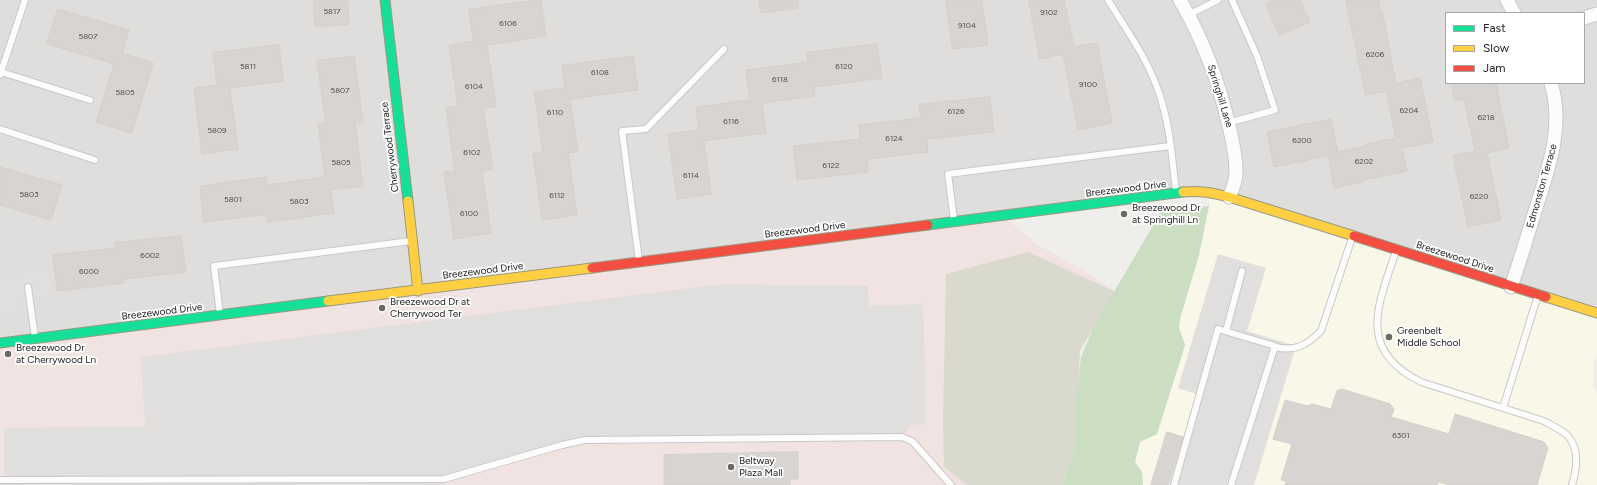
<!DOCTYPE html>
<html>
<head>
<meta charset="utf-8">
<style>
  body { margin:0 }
  #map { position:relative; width:1597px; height:485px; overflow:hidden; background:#f0eeeb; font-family:Figtree,sans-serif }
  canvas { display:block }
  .legend { position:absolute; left:1445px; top:12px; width:140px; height:72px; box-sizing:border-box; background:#fff; border:1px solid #a7a7a7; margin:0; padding:5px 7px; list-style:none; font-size:12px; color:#222 }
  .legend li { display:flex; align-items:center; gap:8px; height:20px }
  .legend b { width:20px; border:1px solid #a7a7a7 }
</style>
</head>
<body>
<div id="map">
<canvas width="1597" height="485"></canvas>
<ul class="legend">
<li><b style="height:5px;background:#16e098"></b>Fast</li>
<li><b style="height:5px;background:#ffcf43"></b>Slow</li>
<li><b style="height:5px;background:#f24e42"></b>Jam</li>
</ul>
</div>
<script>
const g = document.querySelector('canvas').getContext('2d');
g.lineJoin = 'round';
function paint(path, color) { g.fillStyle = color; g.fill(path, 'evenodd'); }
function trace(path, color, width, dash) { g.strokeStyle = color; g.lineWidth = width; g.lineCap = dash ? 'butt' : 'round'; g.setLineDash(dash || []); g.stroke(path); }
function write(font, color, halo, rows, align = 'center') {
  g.font = font + ' Figtree,sans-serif'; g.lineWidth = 3.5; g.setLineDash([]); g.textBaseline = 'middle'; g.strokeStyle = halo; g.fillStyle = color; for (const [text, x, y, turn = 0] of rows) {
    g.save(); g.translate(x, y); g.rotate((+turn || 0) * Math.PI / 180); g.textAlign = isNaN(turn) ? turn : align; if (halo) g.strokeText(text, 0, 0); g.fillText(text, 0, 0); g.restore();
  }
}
paint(new Path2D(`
  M0,0h1597v313l-388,-121 -1209,151zM1446,13h138v70h-138z`), '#dfdedc');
paint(new Path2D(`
  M1003,216l34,28 54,31 25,17 -36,58 -3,41 -15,94h-1062v-142z`), '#f1e3e1');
paint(new Path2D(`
  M1209,192l388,121v42l-4,7v25l4,7v91h-454l-1,-13 -7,-9 5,-21 17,-8 28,-89 -6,-17 1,-9 19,-64 10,-49z`), '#f8f7e8');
paint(new Path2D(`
  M1028,252l88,40 -36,58 -5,94 -13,41h-95l-23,-18 -1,-45 3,-148z`), '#d9d9cd');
paint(new Path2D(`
  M1209,206l-10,49 -19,64 -1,9 6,17 -28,89 -17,8 -5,20 7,10 1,13h-81l13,-41 1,-44 5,-43 14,-33 59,-100 5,-12z`), '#cbdec1');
paint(new Path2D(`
  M1218,254l48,14 -19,63 49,15 -42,139h-85l27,-91 -18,-6z
  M48,268l2,28 -11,2 -3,4 1,12 -12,2 -2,-14 -5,-1 -2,4v11l-16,1v-42z
  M722,284l146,2 1,20 53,-2 1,-6 3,109 -1,17 -14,1 -9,12 -317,3 -141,40 1,5h-445v-5h4v-52l141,-2 -4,-69z`), '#e0dfde');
const building = new Path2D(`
  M314,0h34l1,25 -34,1z
  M535,0h6l5,36 -59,9 9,61 -13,2 10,61 -11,2 9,62 -37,6 -10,-67 11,-1 -9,-63 12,-2 -9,-61 24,-4 -4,-31z
  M759,0h39l1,8 -38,5z
  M946,0h36l6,45 -35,4z
  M1029,0h35l10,47 23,-4 15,80 -34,7 -15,-76 -23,5z
  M1274,0h26l10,22 -31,13 -13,-31z
  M1346,0h33l1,10h2l14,73 24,-5 13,64 -31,6 5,23 -44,9v2l-29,6 -6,-32 -54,11 -7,-35 64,-13 7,33 28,-6v-2l30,-6 -10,-47 -20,4z
  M58,9l71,21 -7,23 31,10 -21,70 -36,-11 18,-58 -67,-20z
  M877,44l5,34 -68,9 1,9 -53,7 4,30 -62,8 7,53 -34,5 -9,-65 31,-4 -3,-23 54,-7 -4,-30 62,-8 -1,-9z
  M279,45l4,36 -53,7 8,61 -36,5 -8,-66 23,-3 -4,-32z
  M354,56l9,66 -8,1 8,63 -32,4 3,23 -66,9 -1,-8 -63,8 -4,-36 66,-9 1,8 58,-8 -7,-53h8l-9,-63z
  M633,56l5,34 -68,9 8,53 -10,1 9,62 -35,5 -9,-66 10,-1 -9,-61 31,-4 -3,-22z
  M1452,83h44l13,65 -22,5 14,67 -33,7 -15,-71 22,-5 -11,-52 -9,1z
  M990,97l4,35 -67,7 1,13 -61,7 1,13 -71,8 -4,-34 67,-7 -1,-14 62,-7 -2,-13z
  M0,167l62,18 -11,35 -51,-15z
  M181,236l5,36 -62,7v4l-67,8 -4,-36 63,-7 -1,-5z
  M1342,389l48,15 4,5 -3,8 58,17 6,-20 89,28 4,6 -11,37h-87l-12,-3 -1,3h-152l1,-4 -5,-1 11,-36 -19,-5 12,-39 22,6 5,-2 19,5 6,-18z
  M1167,432l16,5 -11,35 -4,13h-17z
  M798,452v27h-8v6h-126v-30z`);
paint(building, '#d7d4d2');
trace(building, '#d3d0cc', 1);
const lane = new Path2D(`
  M1108,0c18,29 39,58 50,90 12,33 14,68 18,102
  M1188,15l30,-15
  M1,72l89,28
  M0,75l25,-75
  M1228,123l47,-13 -18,-54 -25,-56
  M0,129l95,31
  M954,220l-6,-46 222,-28
  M1396,251c-18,54 -40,99 25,131l123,39c7,4 18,9 24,15 12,14 9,33 4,49
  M639,261l-17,-130 24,-2 78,-80
  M28,287l7,51
  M220,314l-6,-48 197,-25
  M1226,331l16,-60
  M1275,347c20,5 32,-2 46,-16l31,-93
  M1503,408l35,-113
  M0,480l444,-1 118,-34 23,-5 317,-3 10,4 39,44
  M1174,485l44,-156 57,17 -44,139`);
const street = new Path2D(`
  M1180,0c22,38 38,79 48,122 4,16 8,33 8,49 0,9 -3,18 -7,26
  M1507,0l7,13
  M1584,18l13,-4
  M1511,287c9,-26 17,-53 25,-79 13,-41 28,-82 15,-125`);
const fast = new Path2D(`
  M385,0l23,201
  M928,225l255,-33
  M0,343l328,-42`);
const slow = new Path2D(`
  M1183,192c17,-2 30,1 46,5l125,39
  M408,201l10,90
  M1546,297l51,16
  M328,301l264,-33`);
const jam = new Path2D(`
  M1354,236l192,61
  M592,268l336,-43`);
trace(lane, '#c9c8c7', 8);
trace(street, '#c9c8c7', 15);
trace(fast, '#999a82', 11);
trace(slow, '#999a82', 11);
trace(jam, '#999a82', 11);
trace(lane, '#fdfcfc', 6);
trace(street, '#fdfcfc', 13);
trace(fast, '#16e098', 9);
trace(slow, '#ffcf43', 9);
trace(jam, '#f24e42', 9);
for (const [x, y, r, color] of [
  [1124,214,4,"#6a6968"],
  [382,308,4,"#6a6968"],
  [1389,337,4,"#6a6968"],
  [8,354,4,"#6a6968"],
  [731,467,4,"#6a6968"]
]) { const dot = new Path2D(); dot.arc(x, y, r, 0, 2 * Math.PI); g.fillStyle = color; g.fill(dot); trace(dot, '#fff', 1.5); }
write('8px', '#4f4e4e', null, [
  ["5817",332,12],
  ["9102",1049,13],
  ["6106",508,24],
  ["9104",967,26],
  ["5807",88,37],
  ["6206",1375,55],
  ["5811",248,67],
  ["6120",844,67],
  ["6108",600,73],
  ["6118",780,80],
  ["9100",1088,85],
  ["6104",474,87],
  ["5807",340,91],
  ["5805",125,93],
  ["6204",1409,111],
  ["6126",956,112],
  ["6110",555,113],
  ["6218",1486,118],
  ["6116",731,122],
  ["5809",217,131],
  ["6124",894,139],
  ["6200",1302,141],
  ["6102",472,153],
  ["6202",1364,162],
  ["5805",341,163],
  ["6122",831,166],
  ["6114",691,176],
  ["5803",29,195],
  ["6112",557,196],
  ["6220",1479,197],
  ["5801",233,200],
  ["5803",299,202],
  ["6100",469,214],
  ["6002",150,256],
  ["6000",89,272],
  ["6301",1401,436]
]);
write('10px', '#222', '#fff', [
  ["Springhill Lane",1220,96,73],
  ["Cherrywood Terrace",390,147,-97],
  ["Edmonston Terrace",1542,186,-74],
  ["Breezewood Drive",1126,189,-7],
  ["Breezewood Drive",805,230,-7],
  ["Breezewood Drive",1455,257,18],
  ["Breezewood Drive",483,271,-7],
  ["Breezewood Drive",162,312,-7]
]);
write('10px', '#222', '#fff', [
  ["Breezewood Dr",1132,208],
  ["at Springhill Ln",1132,220],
  ["Breezewood Dr at",390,302],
  ["Cherrywood Ter",390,314],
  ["Greenbelt",1397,331],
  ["Middle School",1397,343],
  ["Breezewood Dr",16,348],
  ["at Cherrywood Ln",16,360],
  ["Beltway",739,461],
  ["Plaza Mall",739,473]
], 'left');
</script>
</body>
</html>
